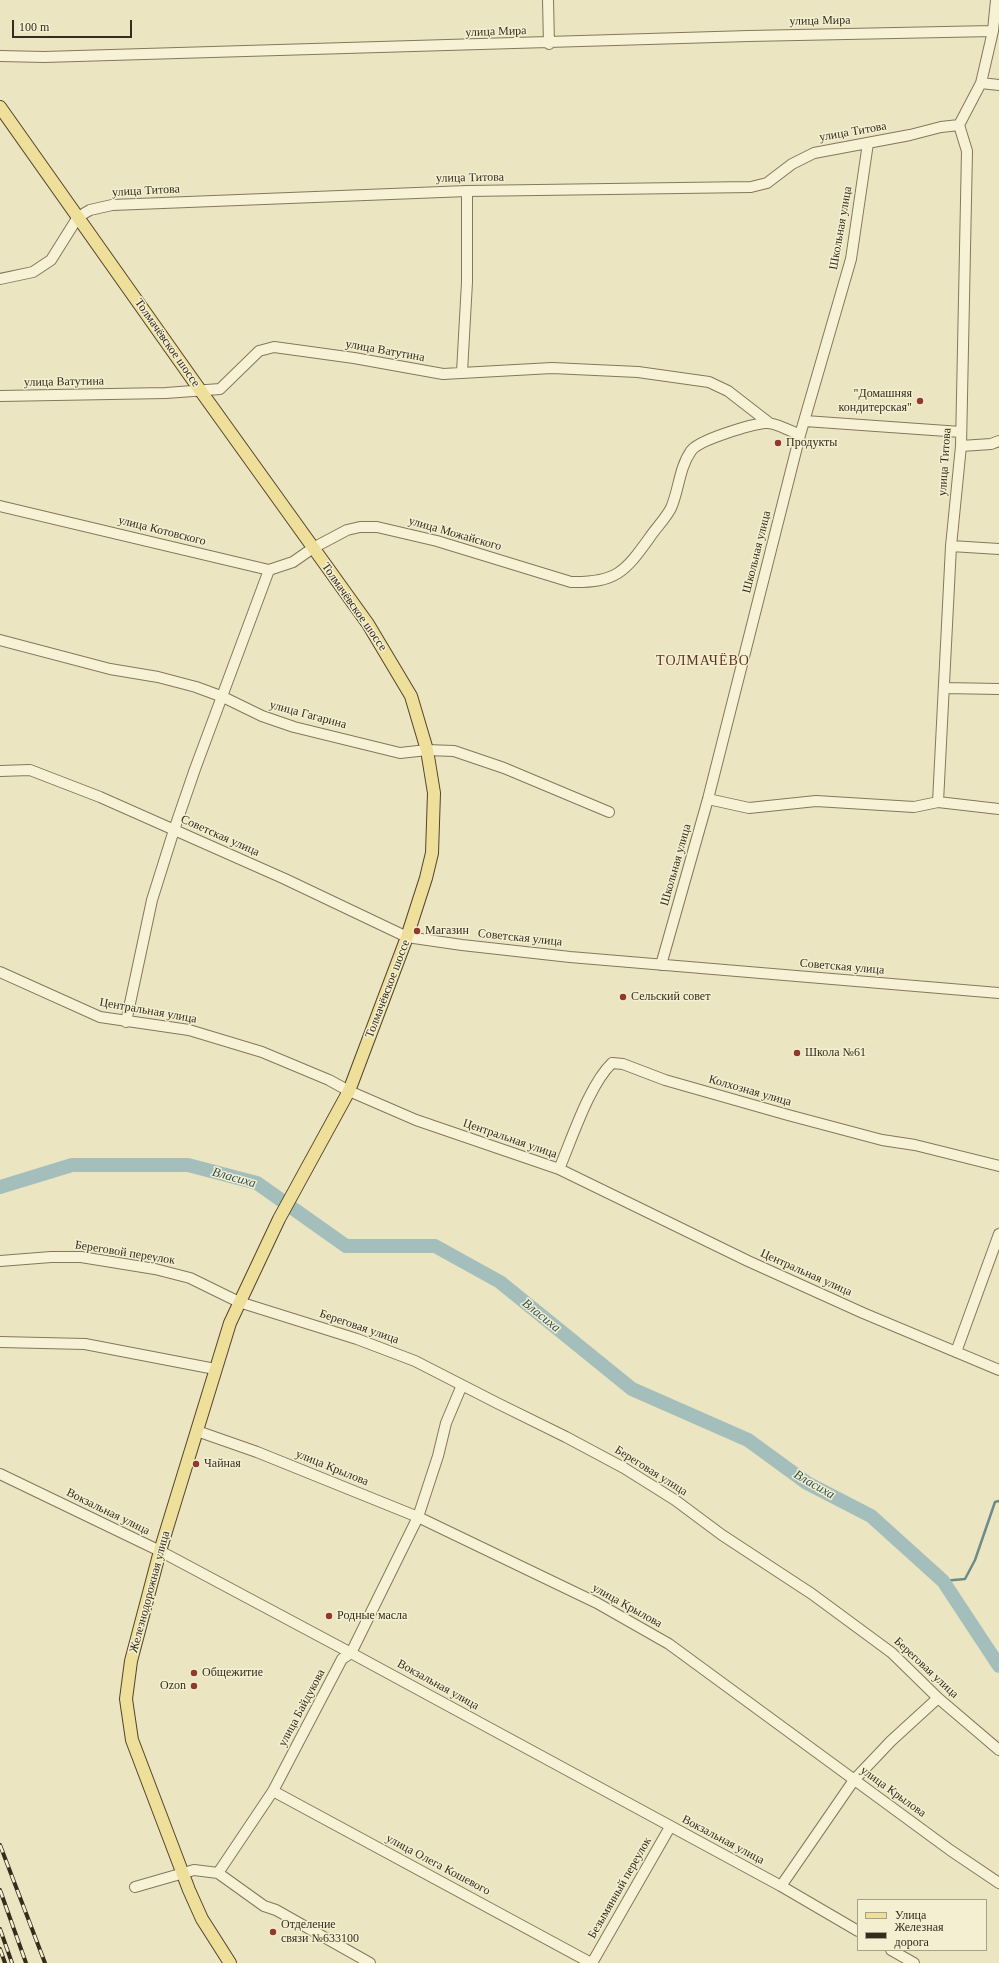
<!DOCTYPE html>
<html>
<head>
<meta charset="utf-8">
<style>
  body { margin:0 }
  #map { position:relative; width:999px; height:1963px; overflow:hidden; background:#ece5c2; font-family:Georgia,serif }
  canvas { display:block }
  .legend { position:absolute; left:857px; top:1899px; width:130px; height:52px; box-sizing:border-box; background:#f4efd1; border:1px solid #a8a189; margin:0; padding:5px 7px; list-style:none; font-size:12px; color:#352c1d }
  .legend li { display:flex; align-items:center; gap:8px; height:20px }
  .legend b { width:20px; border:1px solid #a8a189 }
  .scale { position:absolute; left:12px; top:20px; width:120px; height:18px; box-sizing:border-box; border:2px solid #352c1d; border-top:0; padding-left:5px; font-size:12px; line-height:14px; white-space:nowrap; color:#352c1d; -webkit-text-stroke:3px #f4efd1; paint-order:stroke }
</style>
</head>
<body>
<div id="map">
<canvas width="999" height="1963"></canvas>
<ul class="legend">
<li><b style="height:5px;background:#eee09b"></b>Улица</li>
<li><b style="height:5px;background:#352c1d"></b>Железная дорога</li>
</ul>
<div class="scale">100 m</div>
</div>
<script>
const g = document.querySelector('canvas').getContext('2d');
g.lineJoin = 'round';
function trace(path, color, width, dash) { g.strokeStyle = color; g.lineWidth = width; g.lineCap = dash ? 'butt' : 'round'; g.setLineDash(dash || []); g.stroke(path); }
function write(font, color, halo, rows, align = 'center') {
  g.font = font + ' Georgia,serif'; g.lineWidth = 3; g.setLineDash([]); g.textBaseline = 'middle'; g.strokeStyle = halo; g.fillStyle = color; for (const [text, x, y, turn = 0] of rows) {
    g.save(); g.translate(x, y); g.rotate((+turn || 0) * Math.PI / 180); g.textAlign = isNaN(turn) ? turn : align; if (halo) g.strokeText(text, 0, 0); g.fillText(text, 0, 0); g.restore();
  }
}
trace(new Path2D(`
  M943,1581l22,-2 10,-19 20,-58 4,-1`), '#6c8c89', 2.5);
trace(new Path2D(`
  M0,1187l72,-22h116l69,18 89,63h89l65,36 132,107 116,51 59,43 64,33 72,65 56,85`), '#a4bfbb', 14);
const minor = new Path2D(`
  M548,0l1,44
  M0,56l44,1 705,-21 244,-5
  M981,83l18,2
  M0,279l33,-7 18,-12 27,-43 12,-7 22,-5 355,-14 284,-4 16,-4 25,-19 22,-11 96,-18 31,-8 18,-2
  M462,372l5,-90v-91
  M0,396l166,-3 54,-4 39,-38 15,-4 80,11 89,16 109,-6 86,4 71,10 19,9 40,31
  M805,421l156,11
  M961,446l30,-2 8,-3
  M0,506l269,64 24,-8 20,-14 34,-18 13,-3h17l60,14 134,41c45,1 54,-10 79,-45 6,-9 16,-19 21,-29 8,-18 8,-40 20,-57 7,-11 61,-27 75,-28 8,-1 27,9 34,12
  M951,546l48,3
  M0,640l110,29 48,8 38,10 27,10 39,19 32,11 106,26 27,-3 27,1 50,17 105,44
  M944,688l55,1
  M0,771l30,-1 70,27 185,82 122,58 55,8 108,12 429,36
  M708,799l41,9 67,-7 98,6 24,-5 61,7
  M938,802l13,-256 10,-100 6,-295 -8,-26 22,-42 12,-52 3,-31
  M661,965l47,-166 92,-364 51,-176 17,-116
  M0,972l100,45 89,13 73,22 67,28 20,11 67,29 143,49 189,92 115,52 136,57
  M126,1022l26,-122 22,-70 21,-61 74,-199
  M559,1169c13,-30 30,-84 53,-106l11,1 42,16 123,35 94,25 33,5 84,21
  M0,1261l51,-4h30l74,12 35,9 49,24 118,37 58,22 82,42 69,34 58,31 51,32 47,35 90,59 80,59 46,45 61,52
  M0,1342l85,2 130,25
  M956,1352l43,-118
  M197,1431l60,21 161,65 179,86 72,41 281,206 49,33
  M0,1474l160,77 191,102 430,233 77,45
  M273,1791l318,172
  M781,1886l73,-106 37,-39 47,-43
  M135,1887l59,-17 24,3
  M891,1950l23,13
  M370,1963l-94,-53 -12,-4 -46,-33 55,-82 69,-132 9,-6 67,-136 20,-61 8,-33 16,-38
  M592,1963l78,-136`);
const major = new Path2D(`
  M0,107l200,283 168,234 43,72 16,54 7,43 -2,60 -6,25 -19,59 -58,154 -70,128 -49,104 -70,228 -29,110 -5,38 6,41 57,150 13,29 28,44`);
trace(minor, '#85775a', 12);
trace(major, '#53442e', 14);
trace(minor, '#f7f2d5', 10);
trace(major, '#eee09b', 12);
const rail = new Path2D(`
  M0,1845l45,118
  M0,1890l26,73
  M0,1929l12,34
  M0,1949l5,14`);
trace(rail, '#352c1d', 4);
trace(rail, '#f4efd1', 2.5, [8]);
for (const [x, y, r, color] of [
  [920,401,4,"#913a2c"],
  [778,443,4,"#913a2c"],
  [417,931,4,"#913a2c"],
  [623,997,4,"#913a2c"],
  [797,1053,4,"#913a2c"],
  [196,1464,4,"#913a2c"],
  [329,1616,4,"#913a2c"],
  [194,1673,4,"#913a2c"],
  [194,1686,4,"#913a2c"],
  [273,1932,4,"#913a2c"]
]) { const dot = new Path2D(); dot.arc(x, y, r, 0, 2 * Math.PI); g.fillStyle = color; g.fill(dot); trace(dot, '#f4efd1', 1.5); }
write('12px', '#352c1d', '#f4efd1', [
  ["улица Мира",820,21,-1],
  ["улица Мира",496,32,-2],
  ["улица Титова",853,132,-10],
  ["улица Титова",470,178,-1],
  ["улица Титова",146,191,-3],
  ["Школьная улица",841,228,-80],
  ["Толмачёвское шоссе",167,343,55],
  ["улица Ватутина",385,351,10],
  ["улица Ватутина",64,382,-1],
  ["улица Титова",945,462,-86],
  ["улица Котовского",162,531,14],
  ["улица Можайского",455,534,16],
  ["Школьная улица",757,552,-76],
  ["Толмачёвское шоссе",354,607,55],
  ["улица Гагарина",308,715,15],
  ["Советская улица",220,836,24],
  ["Школьная улица",676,865,-74],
  ["Советская улица",520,938,6],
  ["Советская улица",842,967,5],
  ["Толмачёвское шоссе",388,989,-69],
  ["Центральная улица",148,1011,10],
  ["Колхозная улица",750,1091,16],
  ["Центральная улица",510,1139,19],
  ["Береговой переулок",125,1253,9],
  ["Центральная улица",806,1273,24],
  ["Береговая улица",359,1327,19],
  ["улица Крылова",332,1468,22],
  ["Береговая улица",651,1471,32],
  ["Вокзальная улица",108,1512,26],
  ["Железнодорожная улица",150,1592,-75],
  ["улица Крылова",627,1606,29],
  ["Береговая улица",926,1668,43],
  ["Вокзальная улица",438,1685,29],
  ["улица Байдукова",302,1708,-62],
  ["улица Крылова",893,1792,36],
  ["Вокзальная улица",723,1840,28],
  ["улица Олега Кошевого",438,1865,28],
  ["Безымянный переулок",620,1888,-60]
]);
write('12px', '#352c1d', '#f4efd1', [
  ["\"Домашняя",912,394,"right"],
  ["кондитерская\"",912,408,"right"],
  ["Продукты",786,443],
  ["Магазин",425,931],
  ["Сельский совет",631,997],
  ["Школа №61",805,1053],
  ["Чайная",204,1464],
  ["Родные масла",337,1616],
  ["Общежитие",202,1673],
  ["Ozon",186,1686,"right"],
  ["Отделение",281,1925],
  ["связи №633100",281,1939]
], 'left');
write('italic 13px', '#2d5254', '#f4efd1', [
  ["Власиха",234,1178,16],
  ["Власиха",541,1316,39],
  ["Власиха",814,1485,30]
]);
g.letterSpacing = '1px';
write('14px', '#60351f', '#f4efd1', [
  ["ТОЛМАЧЁВО",703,661]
]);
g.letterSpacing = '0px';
</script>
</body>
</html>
